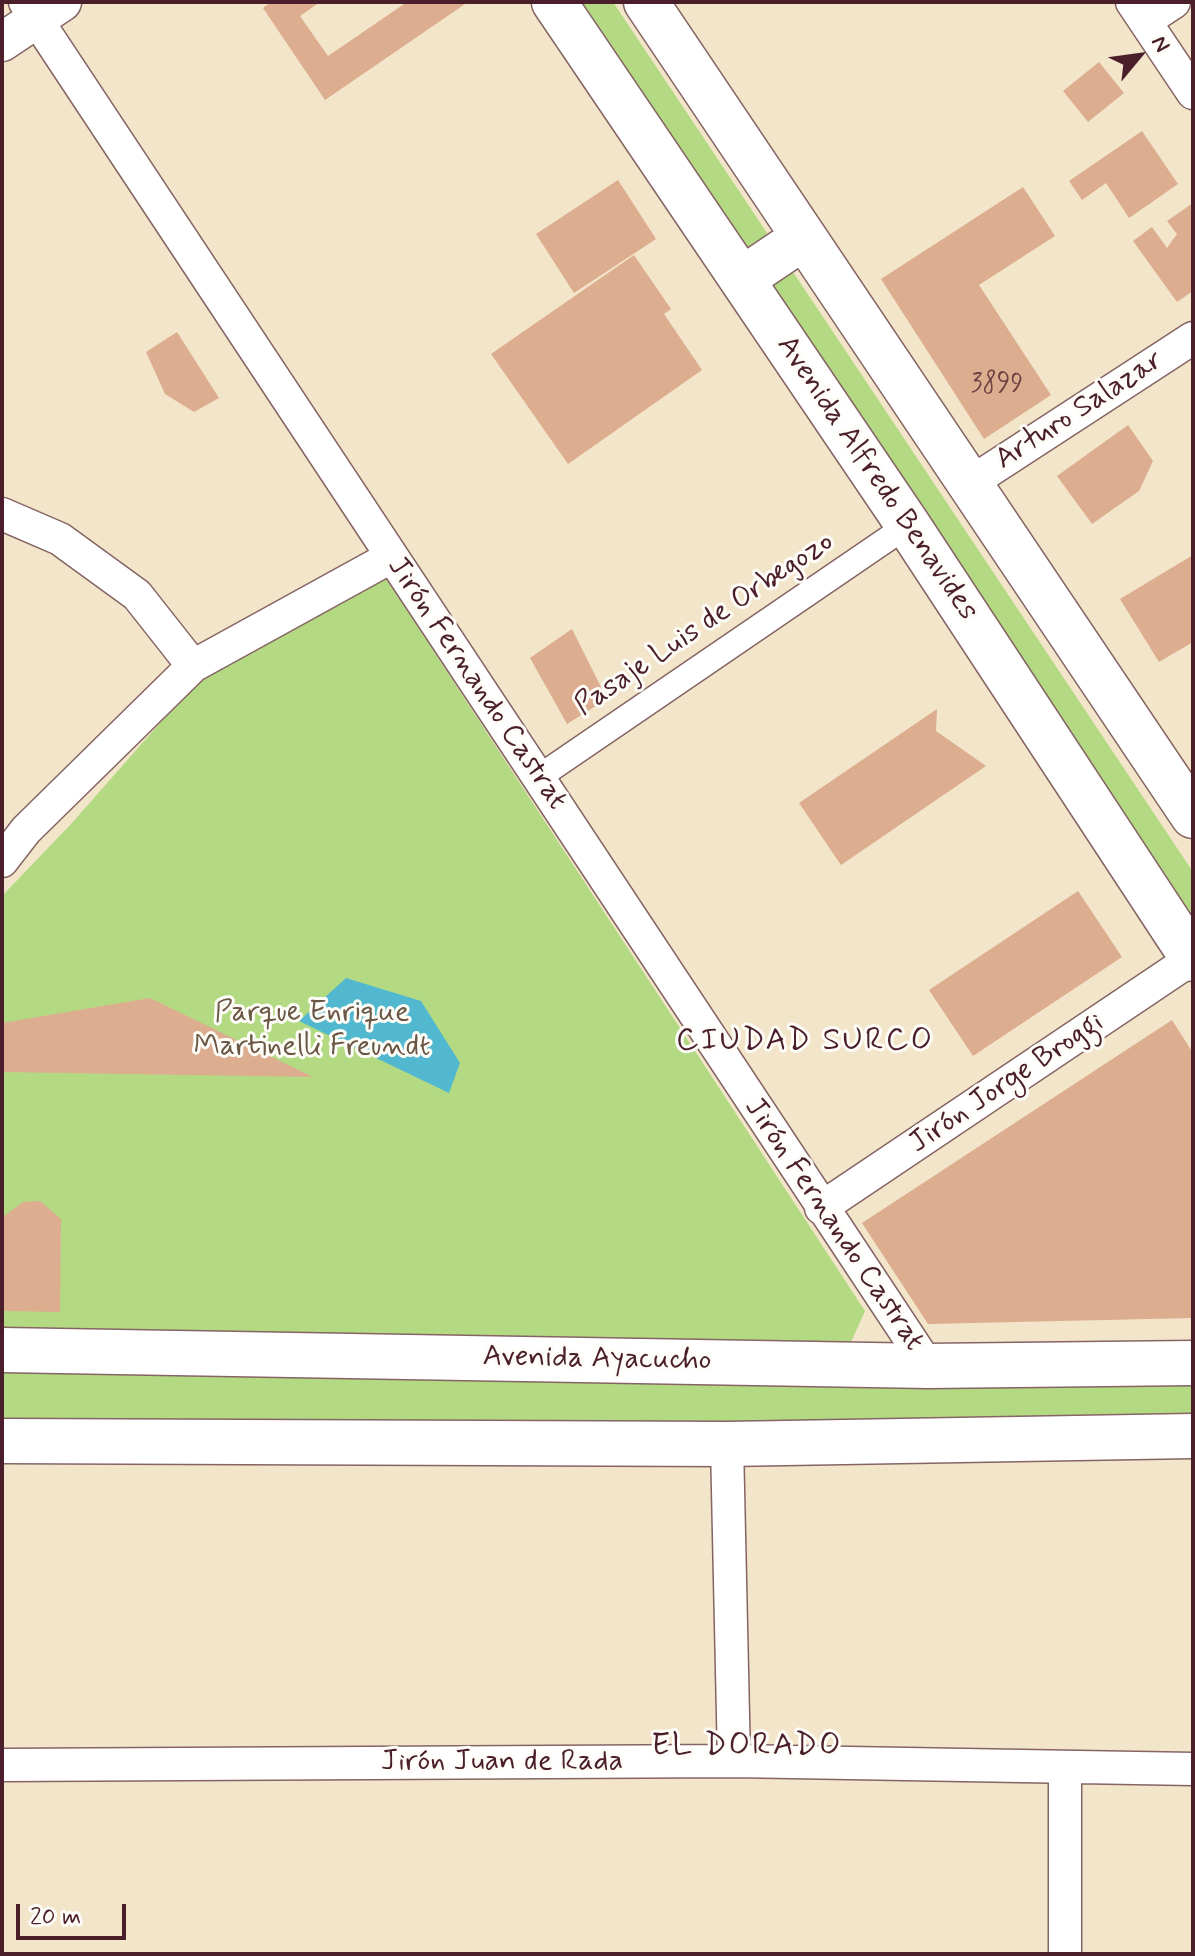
<!DOCTYPE html>
<html>
<head>
<meta charset="utf-8">
<style>
  body { margin:0 }
  #map { position:relative; width:1195px; height:1956px; overflow:hidden; background:#f2e5ca; font-family:Mynerve,sans-serif }
  canvas { display:block }
  .frame { position:absolute; inset:0; border:4px solid #4a1f2b; pointer-events:none }
  .north { position:absolute; left:1099px; top:16px; width:80px; height:80px; -webkit-text-stroke:6px #fdfcf7; paint-order:stroke; rotate:61deg; font-size:22px; font-weight:700; line-height:32px; text-align:center; color:#4a1f2b }
  .north::after { content:''; display:block; margin:auto; width:28px; height:36px; background:#4a1f2b; clip-path:polygon(50% 0,100% 100%,50% 72%,0 100%) }
  .scale { position:absolute; left:16px; top:1904px; width:110px; height:36px; box-sizing:border-box; border:4px solid #4a1f2b; border-top:0; padding-left:10px; font-size:24px; line-height:28px; white-space:nowrap; color:#4a1f2b; -webkit-text-stroke:6px #fdfcf7; paint-order:stroke }
</style>
</head>
<body>
<div id="map">
<canvas width="1195" height="1956"></canvas>
<div class="frame"></div>
<div class="north">N</div>
<div class="scale">20 m</div>
</div>
<script>
const g = document.querySelector('canvas').getContext('2d');
g.lineJoin = 'round';
function paint(path, color) { g.fillStyle = color; g.fill(path, 'evenodd'); }
function trace(path, color, width, dash) { g.strokeStyle = color; g.lineWidth = width; g.lineCap = dash ? 'butt' : 'round'; g.setLineDash(dash || []); g.stroke(path); }
function write(font, color, halo, rows, align = 'center') {
  g.font = font + ' Mynerve,sans-serif'; g.lineWidth = 6; g.setLineDash([]); g.textBaseline = 'middle'; g.strokeStyle = halo; g.fillStyle = color; for (const [text, x, y, turn = 0] of rows) {
    g.save(); g.translate(x, y); g.rotate((+turn || 0) * Math.PI / 180); g.textAlign = isNaN(turn) ? turn : align; if (halo) g.strokeText(text, 0, 0); g.fillText(text, 0, 0); g.restore();
  }
}
paint(new Path2D(`
  M568,2h45l580,870v45l-5,4z
  M385,577l480,734 -18,40 -845,-12v-443l69,-72 125,-142z
  M2,1350l1191,10v70l-1191,11z`), '#b3da83');
paint(new Path2D(`
  M346,978l75,23 39,62 -11,30 -150,-72z`), '#51b8d0');
paint(new Path2D(`
  M271,2h49l-20,14 28,40 79,-54h61l-143,98 -62,-92z
  M1099,62l25,31 -36,29 -25,-31z
  M1142,131l36,53 -49,34 -23,-35 -24,17 -13,-19z
  M618,180l38,59 -82,54 -38,-59z
  M1023,187l32,49 -76,49 72,110 -67,44 -103,-160z
  M1193,203v88l-16,11 -44,-61 19,-14 15,21 10,-14 -10,-13z
  M634,255l37,54 -7,5 38,56 -134,94 -77,-110z
  M177,332l42,66 -25,14 -29,-18 -19,-42z
  M1128,425l25,36 -14,30 -47,33 -35,-48z
  M1193,555v87l-34,20 -39,-63z
  M572,629l35,70 -40,25 -37,-66z
  M937,709l-1,22 50,35 -145,99 -42,-62z
  M1078,891l44,66 -149,99 -44,-66z
  M150,998l163,79 -311,-5v-49z
  M1172,1020l21,33v265l-265,6 -66,-101z
  M40,1201l21,18 -1,93 -58,-1 1,-94 20,-15z`), '#ddad8f');
const pedestrian = new Path2D(`
  M539,777l369,-252`);
const minor = new Path2D(`
  M25,2l903,1364
  M1132,2l61,91
  M1145,21l29,-19
  M967,485l226,-147
  M2,514l58,25 77,56 56,71
  M2,861l24,-31 167,-164 198,-109
  M821,1208l372,-250
  M727,1444l7,317
  M2,1765l732,-4 459,8
  M1065,1767v187`);
const tertiary = new Path2D(`
  M2,42l60,-40`);
const secondary = new Path2D(`
  M2,1350l926,16 265,-3
  M2,1441l725,3 466,-8`);
const primary = new Path2D(`
  M554,2l354,523 285,434
  M646,2l547,814
  M742,279l61,-41`);
trace(pedestrian, '#856463', 27);
trace(minor, '#856463', 35);
trace(tertiary, '#856463', 41);
trace(secondary, '#856463', 47);
trace(primary, '#856463', 47);
trace(pedestrian, '#fff', 24);
trace(minor, '#fff', 32);
trace(tertiary, '#fff', 38);
trace(secondary, '#fff', 44);
trace(primary, '#fff', 44);
write('26px', '#6f4244', null, [
  ["3899",997,386]
]);
write('30px', '#4a1f2b', '#fdfcf7', [
  ["Arturo Salazar",1080,411,-33],
  ["Avenida Alfredo Benavides",876,479,56],
  ["Pasaje Luis de Orbegozo",705,625,-34],
  ["Jirón Fernando Castrat",476,684,56],
  ["Jirón Jorge Broggi",1007,1084,-34],
  ["Jirón Fernando Castrat",833,1225,56],
  ["Avenida Ayacucho",597,1360,1],
  ["Jirón Juan de Rada",502,1763]
]);
write('30px', '#6a5745', '#fdfcf7', [
  ["Parque Enrique",312,1014],
  ["Martinelli Freundt",312,1048]
]);
g.letterSpacing = '2px';
write('32px', '#4a1f2b', '#fdfcf7', [
  ["CIUDAD SURCO",805,1042],
  ["EL DORADO",747,1747]
]);
g.letterSpacing = '0px';
</script>
</body>
</html>
